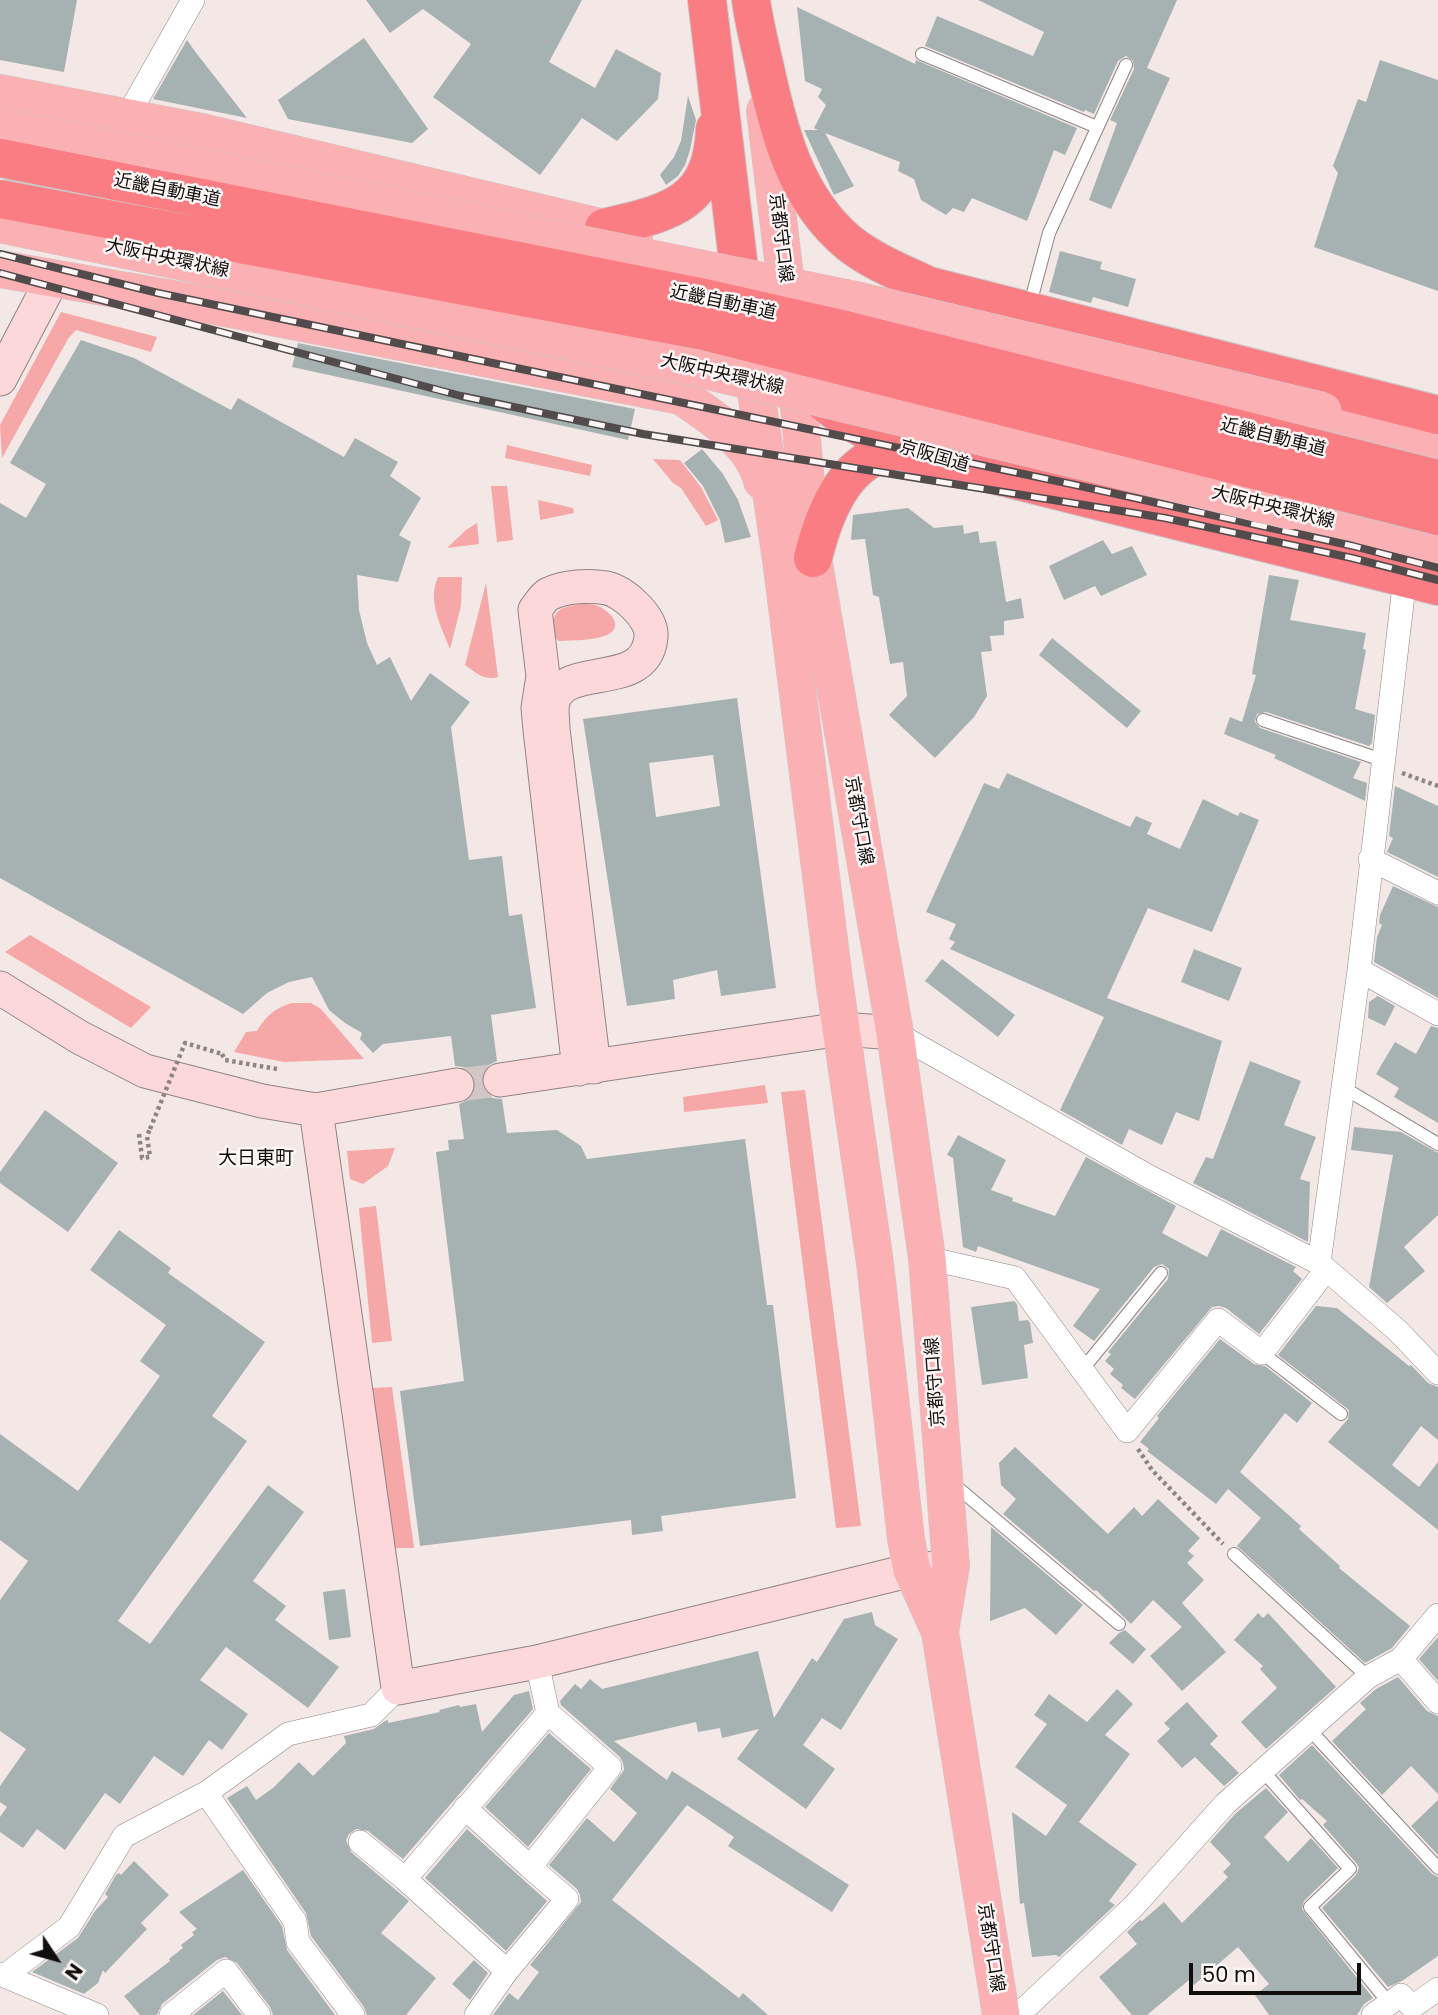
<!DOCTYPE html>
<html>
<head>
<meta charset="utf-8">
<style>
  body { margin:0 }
  #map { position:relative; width:1438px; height:2015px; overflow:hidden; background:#f4e8e7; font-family:Poppins,sans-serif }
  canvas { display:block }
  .north { position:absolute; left:21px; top:1924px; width:70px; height:70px; -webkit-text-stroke:5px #fef6f6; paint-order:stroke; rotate:126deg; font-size:19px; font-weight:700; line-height:28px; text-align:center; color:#120e0e }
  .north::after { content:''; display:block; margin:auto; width:24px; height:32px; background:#120e0e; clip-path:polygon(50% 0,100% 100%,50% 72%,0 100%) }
  .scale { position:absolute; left:1189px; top:1963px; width:172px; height:32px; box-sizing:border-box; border:4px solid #120e0e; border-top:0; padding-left:9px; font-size:21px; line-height:24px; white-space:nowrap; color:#120e0e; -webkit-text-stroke:5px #fef6f6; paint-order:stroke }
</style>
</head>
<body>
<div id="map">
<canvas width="1438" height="2015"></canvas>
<div class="north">N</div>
<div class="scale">50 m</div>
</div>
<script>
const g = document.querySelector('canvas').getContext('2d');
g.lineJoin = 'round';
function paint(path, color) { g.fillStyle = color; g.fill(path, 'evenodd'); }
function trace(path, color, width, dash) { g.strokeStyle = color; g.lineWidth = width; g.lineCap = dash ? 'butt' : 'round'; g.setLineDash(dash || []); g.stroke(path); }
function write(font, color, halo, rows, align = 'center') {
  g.font = font + ' Poppins,"Noto Sans JP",sans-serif'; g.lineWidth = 5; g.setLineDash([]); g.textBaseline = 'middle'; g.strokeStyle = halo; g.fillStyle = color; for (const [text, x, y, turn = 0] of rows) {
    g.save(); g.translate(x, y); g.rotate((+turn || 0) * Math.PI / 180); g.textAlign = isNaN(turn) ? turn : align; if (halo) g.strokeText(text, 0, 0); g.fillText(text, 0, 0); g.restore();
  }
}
paint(new Path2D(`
  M61,312l96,25 -6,15 -75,-22 -8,9 -66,119 -2,-33z
  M507,445l85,20 -2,11 -85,-18z
  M653,459l27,1 21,27 17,33 -12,6 -25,-38 -8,-5z
  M491,486h16l6,54 -16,2z
  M538,500l35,8 1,5 -34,7z
  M477,523l2,21 -32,4 19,-18z
  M438,577h24l-1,29 -11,43c-9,-23 -23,-48 -12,-72z
  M486,583l12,94c-13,4 -22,-4 -33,-12z
  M581,604c6,0 12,0 17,2 11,5 26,19 11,28 -14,7 -35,6 -50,7l-6,-5c-2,-25 5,-29 28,-32z
  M30,935l121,72 -20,21 -126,-76z
  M291,1003h20l10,6 43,50 -80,3 -50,-10 12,-20 11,-1c10,-16 17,-22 34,-28z
  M765,1085l3,18 -84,9 -1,-15z
  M805,1090l56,436 -25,2 -55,-436z
  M395,1148l-7,18 -25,18 -13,-5 -3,-28z
  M376,1206l16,135 -20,2 -13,-135z
  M392,1387l22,161h-21l-22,-160z`), '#f6a7a7');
paint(new Path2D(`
  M0,0h77l-13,72 -64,-12z
  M366,0h216l-33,62 46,26 21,-39 45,24 -3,26 -41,42 -35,-23 -42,57 -107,-78 38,-53 -48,-35 -33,24z
  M978,0h199l-30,68 23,10 -59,131 -22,-9 28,-77 -7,-3 24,-51 -1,-8 -7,-5 -8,5 -24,53 -9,-4 -1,2 -159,-66 12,-30 96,40 11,-24z
  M797,7l118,57 1,-4 161,68 -12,27 -11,-5 -27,71 -55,-23 -8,14 -11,-4 -7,7 -25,-15 -7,-21 -16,-8 2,-9 -75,-29 29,53 -20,9 -30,-65h14l-4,-2 12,-23 -8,-8 4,-8 -17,-8z
  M364,38l64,91 -16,14 -124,-24 -10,-19z
  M187,40l10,14 50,64 -94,-19z
  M1380,60l58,20v211l-124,-44 24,-74 -5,-7 25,-67 8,3z
  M688,96l8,24 -6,30 -5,15 -7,11 -12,9 -6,-10 14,-18 7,-16z
  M1060,251l42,11 -2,7 36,10 -8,28 -35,-10 -2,6 -42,-11z
  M81,340l53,18 97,52 7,-12 106,59 11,-19 43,24 -8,14 31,22 -22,37 12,7 -13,40 -41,-7 2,35 8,33 10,22 13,-8 21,44 19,-28 40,29 -19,25 18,133 33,-4 7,60 13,-2 14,94 -45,7 6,46 -8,4 -7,7 -1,12 4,7 7,7 10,1 5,34 50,-3 24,16 6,13 158,-20 22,166h6l23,193 -135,18 2,15 -31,4 -1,-15 -211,26 -20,-155 64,-10 -28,-229 13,-2 -1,-10 16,-1 -5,-35 11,-5 5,-8 1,-9 -5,-10 -7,-5 -9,-1 -4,-30 -68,8 -10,9 -13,-14 2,-6 -17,-10 -16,-13 -17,-33 -23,5 -22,11 -24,21 -243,-136v-375l26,15 20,-34 -36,-21z
  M298,343l337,66 -7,31 -336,-73z
  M702,449l21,25 15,26 13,37 -26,6 -5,-23 -17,-34 -19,-23z
  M908,508l26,20 29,-3 1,9 14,-3 2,12 16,-2 10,61 15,-4 3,20 -20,3v14l-14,1 2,15 -11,1 6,44 -13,21 -39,41 -46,-43 18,-19 -4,-34 -13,2 -11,-67 -6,-2 -8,-56 -14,1 2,-25z
  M1103,540l9,14 20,-8 15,29 -46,21 -6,-10 -31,14 -15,-34z
  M1269,575l30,5 -9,40 76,13 -3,16 3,1 -11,59 20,6 -3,28 -3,3 -103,-34 -9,2 -2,8 5,6 101,34 -8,16 14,5 -2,18 -91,-43 2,-3 -52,-21 6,-17 12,5 14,-47 -4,-1z
  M1052,638l89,73 -14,17 -88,-73z
  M737,698l39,290 -55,8 -4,-26 -44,10 2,19 -48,7 -44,-287zM713,755l7,51 -64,11 -7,-54z
  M1007,773l123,54 6,-11 16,7 -5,11 33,15 23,-50 35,17 2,-4 19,8 -47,112 -64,-24 -41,90 115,43 -23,80 -23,-9 -14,33 -33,-16 -7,16 -62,-35 44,-93 -154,-68 5,-7 -6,-3 7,-15 -30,-12 58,-129 15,6z
  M1395,786l43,20v71l-51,-25 6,-14 -4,-2z
  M1393,886l45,21v91l-64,-36 3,-25 5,-12 -3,-2 1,-8z
  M1194,949l48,19 -13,33 -48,-19z
  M942,959l73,56 -17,22 -73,-56z
  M1378,996l17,10 -10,20 -17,-8 1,-16z
  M1431,1026l7,2v95l-44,-26 5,-9 -23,-14 19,-32 21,12z
  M1250,1061l51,20 -17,44 32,12 -16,42 10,3 -2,60 -115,-59 13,-26 7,2z
  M45,1110l73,53 -50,69 -68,-49v-11z
  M1354,1127l47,5 37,21v62l-34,32 21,24 -38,32 -18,-16 24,-132 -42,-5z
  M958,1135l48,25 -15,30 22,8 -1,3 43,15 31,-59 90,49 -14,27 45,24 14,-28 75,38 -3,4 9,8 -43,55 -33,-26 -7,-2 -7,1 -77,92 -14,-11 2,-3 -13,-11 4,-5 -9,-8 6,-7 -3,-2 60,-73 1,-10 -7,-5 -8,3 -60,74 -21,-15 27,-37 -122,-43 -2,6 -13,-5 -10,-89 -6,-3z
  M119,1230l52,38 -3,5 97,69 -53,74 35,25 -129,180 32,23 118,-159 36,27 -51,69 33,25 -11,14 64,47 -31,41 -82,-61 -26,33 48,34 -26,36 -13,-10 -26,36 -29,-20 -34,48 -15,-11 -40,57 -28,-21 -14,19 -23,-16v-15l7,-10 -7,-5v-16l26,-37 -26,-18v-131l28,-39 -28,-21v-106l78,57 82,-115 -20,-15 26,-36 -76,-55z
  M1014,1301l3,3 2,17 9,-1 2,3 3,20 -9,2 4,33 -46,7 -11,-78z
  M1316,1306l21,2 72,58 2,-1 17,18 10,4v53l-17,-14 -29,39 27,22 19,-25v68l-110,-88 20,-23 1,-9 -71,-55z
  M1220,1339l34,25 11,2 47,37 -15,20 -12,-10 -45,59 61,54 -2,3 41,37 -1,2 71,58 -18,22 -27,15 -128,-117 24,-28 -33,-29 -12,15 -69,-53 2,-2 -9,-7 19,-24 -2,-2z
  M1015,1447l93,87 26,-27 8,9 16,-17 42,39 -12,13 6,5 -7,7 17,17 -22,23 44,49 -44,39 -32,-35 32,-29 -29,-27 -22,24 -35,-34 -2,1 -91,-77 13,-15 -15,-14 -2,-22z
  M991,1527l92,78 -27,30 -31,-27 -35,13z
  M345,1589l6,48 -22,3 -6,-48z
  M872,1612l3,13 23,14 -57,91 -19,-12 -19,27 32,24 -29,40 -69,-50 22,-30 -37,9 -2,-10 -22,4 -2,-10 -82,19 53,39 5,-9 177,114 -17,27 -104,-66 6,-9 -47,-32 -75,95 127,98 4,-5 25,22h-275l16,-22 9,7 21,-28 -9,-7 51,-63 -1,-7 -3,-6 -28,-24 38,-47 27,24 23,-29 -27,-24 14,-19 -1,-7 -3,-6 -59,-52 -1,-4 15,-17 6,5 9,-10 12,10 156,-38 16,67 38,-60 5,4 27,-43z
  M1258,1613l5,5 5,-5 68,74 -70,62 -25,-27 36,-34 -17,-19 3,-3 -29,-26z
  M1125,1630l21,19 -13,15 -24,-21 10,-10z
  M1438,1637v44l-19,-22z
  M1398,1677l29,34 11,5v78l-27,-28 -29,29 -50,-54 34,-32 -6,-6 16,-14z
  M1117,1689l16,15 -28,31 25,19 -51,68 58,42 -28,37 6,4 -56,52 -3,-2 -24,2 -8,-54 -4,1 -8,-92 34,24 21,-31 -52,-38 32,-43 -13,-9 15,-21 38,28z
  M529,1691l4,18 -130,150 -35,-28 -12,-2 -7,5 -3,6 5,12 58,49 -28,32 55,45 -30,37h-39l-3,-8 -53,-71 -5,-23 -79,-115 20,-12 9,14 17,-12 26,-26 14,14 33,-33 -2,-7 30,-7 11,-8 3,-1v3l52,-11 -1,-2 20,-5 1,2 16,-3 6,28 32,-37z
  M1187,1702l31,34 -8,8 29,29 -15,13 -29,-29 -13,11 -25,-27 13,-12 -6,-6z
  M549,1733l42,36 -63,78 -43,-40z
  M1312,1745l120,129 6,3v79l-36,25 -14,6 -66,-79 34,-33 3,-7 -2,-4 -34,-39 4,-4 -25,-22 -2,1 -21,-25z
  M1266,1788l22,24 -24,25 24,25 23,-24 27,30 -34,33 -2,8 71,89 -9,6 -7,11h-88l-14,-20 14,-11 -31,-37 -44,38 -5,-5 -42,35h-15l-33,-38 38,-33 -10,-12 13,-12 2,1 22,-19 18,21 46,-46 -5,-5 8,-8 -21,-22 25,-28z
  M1438,1800v55l-27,-29z
  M467,1829l80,72 -41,50 -81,-73z
  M134,1861l35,34 -28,28 6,6 -42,44 -2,-3 -5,13 -14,11 -52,-22 46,-34 17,-27 13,-14 -3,-3 11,-19 3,-2 2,2z
  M243,1870l39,56 5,24 48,65h-62l-3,-8 -33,-44 -12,-6 -8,3 -55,44 -5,11h-17l-16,-19 46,-35 -1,-2 14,-11 -2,-3 13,-10 -2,-3 5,-3 -18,-17z
  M474,1960l14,13 -18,27 -18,-16z
  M223,1991l19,24h-49z`), '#a6b2b1');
trace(new Path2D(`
  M457,1085l43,-5`), '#d2c7c6', 33, [33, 17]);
const lane = new Path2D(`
  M922,54l175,73
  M1029,308l20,-75 77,-168
  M1263,720l119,40
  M1344,1088l94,56
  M1262,1353l79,61
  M1082,1370l79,-97
  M951,1482l168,142
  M1234,1554l134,123
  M1309,1729l129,139
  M1263,1771l87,98 -40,38 79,96`);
const street = new Path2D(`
  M127,117l66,-117
  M1370,859l68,34
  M1359,970l79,44
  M895,1033l253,143 171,87 79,68 40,42
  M927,1258l88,20 112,153 91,-111 44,33 64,-83
  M1319,1263l40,-293 46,-392
  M1401,1659l37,43
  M206,1793l89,128 3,21 55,73
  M465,1808l65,59
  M360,1842l45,37 102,92 -31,44
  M405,1879l143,-166 -11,-51
  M12,1970l57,-43 55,-91 82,-43 82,-59 83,-19 27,-27
  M507,1971l60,-72 -37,-32 80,-100 -62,-54
  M0,1974l97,41
  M171,2015l55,-44 33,44
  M1018,2015l116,-109 91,-102 143,-127 33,-18 37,-44
  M1373,2015l28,-20 11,12 26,-18`);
const secondary = new Path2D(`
  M0,379l53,-101
  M0,988l79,49 66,34 117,30 54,9 141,-25
  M579,1069l-39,-339 -2,-22 5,-32 -8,-66c4,-5 8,-13 14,-16 16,-8 40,-9 58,-6 17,4 46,30 44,49 -5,56 -87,23 -98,65 -2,8 0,19 0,27l41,338
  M500,1080l341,-51 54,4
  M316,1110l82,578 139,-26 375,-92 27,-2`);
const primary = new Path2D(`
  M0,93l206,40 398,95 30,12
  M765,111l28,231 20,216 82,475 32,225 24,308 -11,66
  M0,269l225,39 456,88c30,20 72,47 81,85
  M750,352l31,208 54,427 40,276 31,276 6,31 28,62 61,383
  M1323,411l115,31
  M1291,511l147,40`);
const highway = new Path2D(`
  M707,0l37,311
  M751,0c3,23 9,46 14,68 14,65 31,131 84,175 24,19 53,30 80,43l509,129
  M604,228c62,-15 108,-22 111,-99
  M816,396l22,17 62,38 538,135
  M813,558c9,-37 27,-88 66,-103 6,-2 14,-3 21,-4`);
trace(lane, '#8f8484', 14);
trace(street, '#8f8484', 24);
trace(secondary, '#8f8484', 35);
trace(primary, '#cbcaca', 38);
trace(highway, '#cbcaca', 40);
trace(new Path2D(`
  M1402,773l36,13
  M222,1054l3,6 52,9
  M139,1134l3,24 8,-1 -3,-21 3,-7
  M1138,1449l14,21 71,74`), '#8d8584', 4.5, [3.5, 3.5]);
trace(lane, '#fff', 12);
trace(street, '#fff', 23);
trace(secondary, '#fdd8da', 33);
trace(primary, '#fbb1b4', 37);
trace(highway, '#f97d82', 38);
const rail = new Path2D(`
  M0,254l158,39 913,191 282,62 85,22
  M0,273l461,123 182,38 522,84 187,40 86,22`);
trace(rail, '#514b4b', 8);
trace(rail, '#fef6f6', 5, [16]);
const primaryBridge = new Path2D(`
  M0,126l856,174 467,111
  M0,224l696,144 595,143`);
const highwayBridge = new Path2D(`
  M0,158l709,141 128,29 601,151
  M0,199l704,132 734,185`);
trace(primaryBridge, '#cbcaca', 38, []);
trace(highwayBridge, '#cbcaca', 40, []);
trace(new Path2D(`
  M150,1129l35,-86 37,11`), '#8d8584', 4.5, [3.5, 3.5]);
trace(primaryBridge, '#fbb1b4', 37);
trace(highwayBridge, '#f97d82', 38);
write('18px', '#120e0e', '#fef6f6', [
  ["近畿自動車道",167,191,11],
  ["京都守口線",780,238,83],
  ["大阪中央環状線",167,259,12],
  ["近畿自動車道",723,303,12],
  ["大阪中央環状線",722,375,13],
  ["近畿自動車道",1273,438,14],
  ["京阪国道",934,457,16],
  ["大阪中央環状線",1273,508,14],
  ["京都守口線",858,821,80],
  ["京都守口線",936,1382,-94],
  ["京都守口線",990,1948,81]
]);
write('19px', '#120e0e', '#fef6f6', [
  ["大日東町",256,1159]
]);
</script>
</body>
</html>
